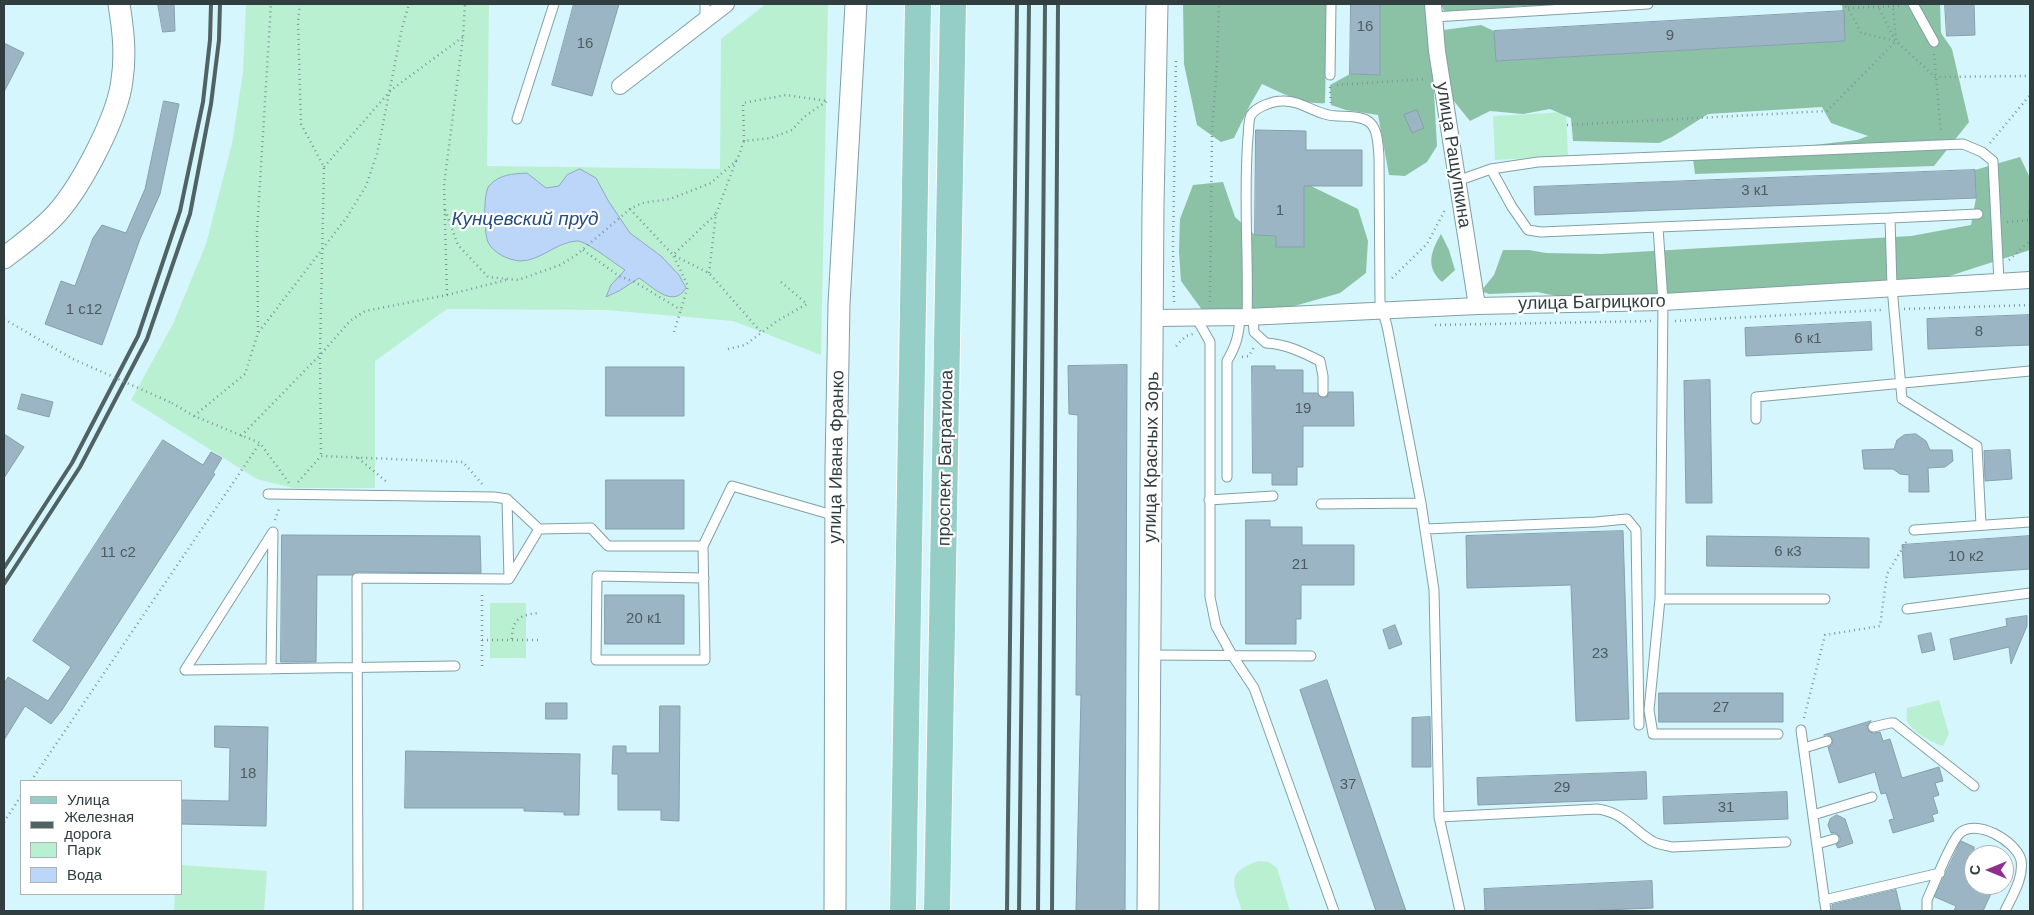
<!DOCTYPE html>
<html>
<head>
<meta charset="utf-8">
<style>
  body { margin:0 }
  #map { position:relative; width:2034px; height:915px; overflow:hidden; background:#d5f6fc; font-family:Arial,sans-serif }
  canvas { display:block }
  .frame { position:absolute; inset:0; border:5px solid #313e40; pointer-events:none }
  .legend { position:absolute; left:20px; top:780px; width:162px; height:115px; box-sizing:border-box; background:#fff; border:1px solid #adb2b3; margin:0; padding:6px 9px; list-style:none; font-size:15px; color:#313e40 }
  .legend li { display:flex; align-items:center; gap:10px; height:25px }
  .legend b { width:25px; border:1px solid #adb2b3 }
  .north { position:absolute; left:1964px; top:845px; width:50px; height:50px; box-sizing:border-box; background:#fff; border:1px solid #adb2b3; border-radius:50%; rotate:270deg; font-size:14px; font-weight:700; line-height:20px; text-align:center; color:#313e40 }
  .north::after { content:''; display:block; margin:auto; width:18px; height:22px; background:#932c91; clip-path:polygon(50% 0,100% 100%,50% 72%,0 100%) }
</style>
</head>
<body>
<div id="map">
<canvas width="2034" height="915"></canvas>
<div class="frame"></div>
<ul class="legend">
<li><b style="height:6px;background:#95cec7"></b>Улица</li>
<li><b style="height:6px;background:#516265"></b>Железная дорога</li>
<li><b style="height:14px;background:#b9f0d2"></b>Парк</li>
<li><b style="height:14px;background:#bcd6f9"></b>Вода</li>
</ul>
<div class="north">С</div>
</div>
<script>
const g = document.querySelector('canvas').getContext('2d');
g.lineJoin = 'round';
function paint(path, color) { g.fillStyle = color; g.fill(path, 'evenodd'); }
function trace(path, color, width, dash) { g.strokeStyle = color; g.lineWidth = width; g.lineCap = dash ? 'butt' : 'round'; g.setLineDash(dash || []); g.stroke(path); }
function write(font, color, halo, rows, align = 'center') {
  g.font = font + ' Arial,sans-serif'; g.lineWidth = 4.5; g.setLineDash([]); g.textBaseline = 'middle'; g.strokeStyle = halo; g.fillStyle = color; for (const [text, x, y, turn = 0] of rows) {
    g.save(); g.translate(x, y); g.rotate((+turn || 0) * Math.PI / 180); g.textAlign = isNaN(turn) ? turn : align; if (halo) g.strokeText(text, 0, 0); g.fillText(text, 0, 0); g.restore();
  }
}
paint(new Path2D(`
  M246,4h243l-2,162 233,3 1,-130 45,-35h62l-7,351 -88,-34 -127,-11 -159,-1 -72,52v127h-82l-36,-9 -126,-79 42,-76 33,-80 26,-100 11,-72z
  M1566,112l2,44 -73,4 -2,-44z
  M490,603h36v55h-36z
  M1939,700l10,34 -6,12c-12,-4 -30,-13 -36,-25 -1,-4 0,-9 0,-13z
  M1258,861l11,1 8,6 13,43h-48c-9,-28 -17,-38 16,-50z
  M181,865l86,6 -3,40h-90l1,-17h6z`), '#b9f0d2');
paint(new Path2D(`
  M1183,4h144l-2,99c-22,2 -43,-10 -63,-19l-12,21 -16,33 -13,4 -24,-17 -13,-61z
  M1380,4h49l8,142 -10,16 -22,14 -16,-1 -11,-60 -32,-5 -15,-5 -1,-20 20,-11 29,1z
  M1441,4h174l-61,3 -35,-1 -49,8 -26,-3z
  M1842,4h98l1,29 11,16 17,73 -35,44 -239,8 -2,-15 164,-19 11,-4 -37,-13 -9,-16 -114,7 -36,23 -13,6 -86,-2 -2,-23 -21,-9 -27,5 -33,-3 -20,10 -17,-21 -11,-52 1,-18 38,-5 13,6 2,30 349,-20z
  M2020,157l10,21v72l-96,31 -181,7 -177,12 -39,-8 -48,2 -8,-3 13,-16 9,-25h26l17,3 55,1 310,-18 60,-11 5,-27 -1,-28z
  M1223,182l12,35 20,18 21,1 28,11v-61h7l47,23 10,32 -2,32 -26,20 -56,16 -79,5 -24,-33 -2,-29 1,-33 13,-34z
  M1441,234l8,16 6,20 -13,12c-17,-15 -11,-31 -1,-48z`), '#8bc2a5');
const water = new Path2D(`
  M580,169l16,9 13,24 21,31 31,23 18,19 7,13c-13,21 -33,-1 -47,-10l-20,13 -13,6 5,-12 14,-15c-10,-6 -38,-29 -48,-29 -21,1 -36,20 -57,20 -12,-1 -27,-8 -32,-19 -4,-9 -5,-49 1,-56 10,-12 24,-12 38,-13l19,15 13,-2 8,-11z`);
paint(water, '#bcd6f9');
trace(water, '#92a8c2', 1);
const building = new Path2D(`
  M158,4h16l1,27 -12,1z
  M574,4h45l-27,92 -40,-11z
  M1351,4h29v71l-30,-1z
  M1945,4h29l1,31 -28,1z
  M1844,11l1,30 -349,20 -2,-30z
  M4,43l20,10 -20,39z
  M164,101l15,3 -19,90 -20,45 -38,106 -57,-21 16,-43 14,5 18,-48 9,-13 24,8 19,-44z
  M1417,110l7,18 -12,5 -8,-18z
  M1256,130l50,1v19h56v36h-58v61h-28v-11l-21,-1z
  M1975,170l1,28 -441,17 -1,-28z
  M2030,315v30l-102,4 -1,-30z
  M1871,322l1,28 -126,6 -1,-28z
  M1127,365l-2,546h-49l5,-216h-5l2,-280 -9,-1 -1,-48z
  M1252,366h23v4h28v23h14l6,5 4,-1 2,-5h24l1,34h-51v41h-6v18h-25v-12h-19z
  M606,367h78v49h-78z
  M1710,380l2,123h-26l-2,-122z
  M22,394l31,8 -4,15 -31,-8z
  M4,434l20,13 -20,31z
  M1916,434l10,7 4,9h22l1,11 -8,6 -17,1 1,24h-20v-17l-9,-1 -7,-5h-29l-2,-19 32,-1 3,-9 7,-5z
  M163,440l40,25 8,-13 11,6 -9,15 2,1 -153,236 -11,14 -26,-18 -21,34v-56l4,-7 40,24 23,-34 -38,-26z
  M2010,450l2,29 -27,2 -1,-30z
  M606,480h78v49h-78z
  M1246,520h24v7h32v18h52v40h-53v34h-5v25h-50z
  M1623,531l6,188 -53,2 -5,-136 -104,3 -1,-52z
  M282,535l198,1 1,37 -124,-1 -5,3h-35l-1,87h-35z
  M1707,536l162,2v30l-162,-2z
  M2030,536v33l-126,9 -2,-33z
  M605,595h79v49h-79z
  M2027,616v10l-16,38 -2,-17 -55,13 -4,-21 57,-13 -1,-7z
  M1395,625l7,19 -13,5 -6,-19z
  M1931,633l4,17 -13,3 -4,-17z
  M1327,680l79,231h-30l-76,-221z
  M1659,693h124v29h-124z
  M546,703h21v16h-21z
  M660,706h20l-1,115 -18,-1v-10h-43v-36h-6l1,-28h13v7h33z
  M1430,717l1,50h-19v-49z
  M1871,721l-4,5 2,6 5,1 6,-1 3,9 7,-2 12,39 37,-11 4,14 -8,2 4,12 -6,2 5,16 -6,2 2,6 -41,12 -4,-13 5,-1 -8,-26 -5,1 -6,-22 -36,11 -11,-36 4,-2 1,-5 -4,-5h-5z
  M215,726l53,1 -2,99 -85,-2v-24l48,1 1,-53 -15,-1z
  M406,751l174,3 -1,61h-15v-3l-40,-1v-3h-119z
  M1646,772l1,27 -169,6 -1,-27z
  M1787,792l1,27 -124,5 -1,-27z
  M1837,815l8,4 8,24 -15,5 -2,-3 4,-4v-4l-4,-4h-5l-3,-8 2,-6z
  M1961,841l13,6v38h21l-12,26h-29l2,-5 -21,-9z
  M1652,881l1,27 -72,3h-96l-1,-22z
  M1896,890l5,21h-69v-6z`);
paint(building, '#9cb5c4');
trace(building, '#869fae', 1);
const service = new Path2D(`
  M705,4v17
  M1913,4l21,38
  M1433,17l215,-13
  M1330,75l1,-71
  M517,119l37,-115
  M1457,181l34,-12
  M1890,218l88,-4
  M1658,227l232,-9 2,69 10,112 75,47 4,79
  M1247,317c2,-60 -4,-120 1,-180 1,-6 0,-17 3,-22 5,-8 22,-14 31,-14 20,-1 35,15 55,15 36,0 40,6 42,41l1,145 7,24 34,177 13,87 5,227 21,94
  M1253,317l1,15 12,11c20,1 36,9 54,18l3,15v16
  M1197,319l13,23v255l6,29 16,29 22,33 80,223
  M1756,419v-22l274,-26
  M1227,477v-116c9,-15 12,-26 13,-44
  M268,494l226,3 13,2 32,30 52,-1 17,18h95l29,-60 104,30
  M507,499l2,80
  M1209,500l64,-4
  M1321,504l100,-1
  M1425,529l170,-7 32,-3 9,11 3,195
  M1914,530l116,-8
  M703,546l2,114h-109l1,-84 107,2
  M1660,599h165
  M1907,609l123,-16
  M1150,655l161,1
  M271,669l2,-137 -88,138 270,-4
  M1873,727l17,-4h4l80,63
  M1801,730l25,181
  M1778,734h-125l-4,-24 11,-111 3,-297 -5,-75 -117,5 -13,-2 -16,-23 -21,-38 47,-7 425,-18 19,8 11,9 6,121
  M1804,748l23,-7
  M1813,815l59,-18
  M1439,817l158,-8c26,3 35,20 55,32 6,4 14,4 20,6l114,-5
  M1817,844l17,-5
  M1824,900l116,-27
  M358,911l-1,-333 152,1 30,-50
  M1927,911v-11c7,-15 22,-55 32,-66 16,-17 57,7 62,26 3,18 -9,36 -16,51`);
const minor = new Path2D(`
  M1433,4l4,47 40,255
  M620,86l106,-82
  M1152,318l95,-1 230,-11 186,-4 367,-22`);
const tertiary = new Path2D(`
  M4,258c18,-14 37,-27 53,-45 24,-27 61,-96 65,-133 4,-26 1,-51 -3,-76
  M835,911l1,-445 3,-162 17,-300
  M1148,911l5,-706 4,-201`);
const primary = new Path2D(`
  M903,911l15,-907
  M937,911l16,-907`);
trace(service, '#81a0a5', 11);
trace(minor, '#81a0a5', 18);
trace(tertiary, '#81a0a5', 23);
trace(primary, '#fff', 28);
trace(new Path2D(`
  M300,4l-2,18 3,102 23,43 -4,188 1,101
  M1841,4l7,4 13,25 35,8 39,36 95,-1
  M1877,4l17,34
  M1848,8l54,-2
  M1934,54l7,79
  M1337,85l89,-6
  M1330,87l1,17
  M1567,125l260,-14 69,-70 -3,-35
  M744,141l-1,-38 43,-8 41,6
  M1990,143l40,-48
  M324,167l67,-77 72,-53
  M2030,207l-1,1 1,7
  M630,209l43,46 36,18 53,60
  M445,210l13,35 30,32 30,3 42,-15 15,-9 55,-47 12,-6 28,-4 41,-16 26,-23 7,-19 27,-3 21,-8 12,-13 23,-16
  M2007,222l23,-2
  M583,250l36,26 16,6 46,28
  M2009,260l21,-19
  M709,273l7,-59 20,-53
  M1392,278l35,-34 18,-34
  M447,295l-3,-110 19,-148 2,-33
  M1174,302l-1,-52 3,-192
  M1210,302l2,-170 5,-69 2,-59
  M1904,309l126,-4
  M4,319l69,40
  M1675,321l206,-11
  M1435,325l217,-4
  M258,332l-1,-101 14,-227
  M674,332l14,-46 -15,-31 43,-41
  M1176,346l10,-10 7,-2
  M728,349l17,-4 32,-24 30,-17 -26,-22
  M1242,357l7,-1 5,-9
  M172,403l22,13 66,27 29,40
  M194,416l51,-42 13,-41 89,-116 19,-31 11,-32 25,-126 7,-24
  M241,436l79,-81 30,-34 15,-10 82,-16 59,-15
  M358,458l30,25
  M298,482l23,-26 142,6 20,23
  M275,520l5,-14
  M512,639c0,-20 8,-24 26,-26
  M482,640h56
  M482,666v-75
  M1804,718l21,-83 55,-9 7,-52 21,-35
  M31,781l229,-338
  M4,822l17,-26`), '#80969a', 2.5, [1, 4]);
trace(service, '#fff', 9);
trace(minor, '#fff', 16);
trace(tertiary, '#fff', 21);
trace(primary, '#95cec7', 26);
trace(new Path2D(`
  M4,568l68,-105 66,-127 42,-125 23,-109 7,-62 1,-36
  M4,584l76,-117 67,-128 43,-125 21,-110 8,-64 1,-36
  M1007,911l10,-907
  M1019,911l10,-907
  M1038,911l7,-907
  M1052,911l6,-907`), '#516265', 4);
trace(new Path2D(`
  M73,359l99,44`), '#80969a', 2.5, [1, 4]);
write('15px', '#4c5c61', null, [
  ["16",1365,27],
  ["9",1670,36],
  ["16",585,44],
  ["3 к1",1755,191],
  ["1",1280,211],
  ["1 с12",84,310],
  ["8",1979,332],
  ["6 к1",1808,339],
  ["19",1303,409],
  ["6 к3",1788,552],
  ["11 с2",118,553],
  ["10 к2",1966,557],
  ["21",1300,565],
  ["20 к1",644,619],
  ["23",1600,654],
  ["27",1721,708],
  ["18",248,774],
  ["37",1348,785],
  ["29",1562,788],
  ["31",1726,808]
]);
write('18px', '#313e40', '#fff', [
  ["улица Ращупкина",1453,155,81],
  ["улица Багрицкого",1592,303,-1],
  ["улица Ивана Франко",837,457,-89],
  ["улица Красных Зорь",1152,457,-89],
  ["проспект Багратиона",946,458,-89]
]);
write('italic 19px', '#244b81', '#fff', [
  ["Кунцевский пруд",525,220]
]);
</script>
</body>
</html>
